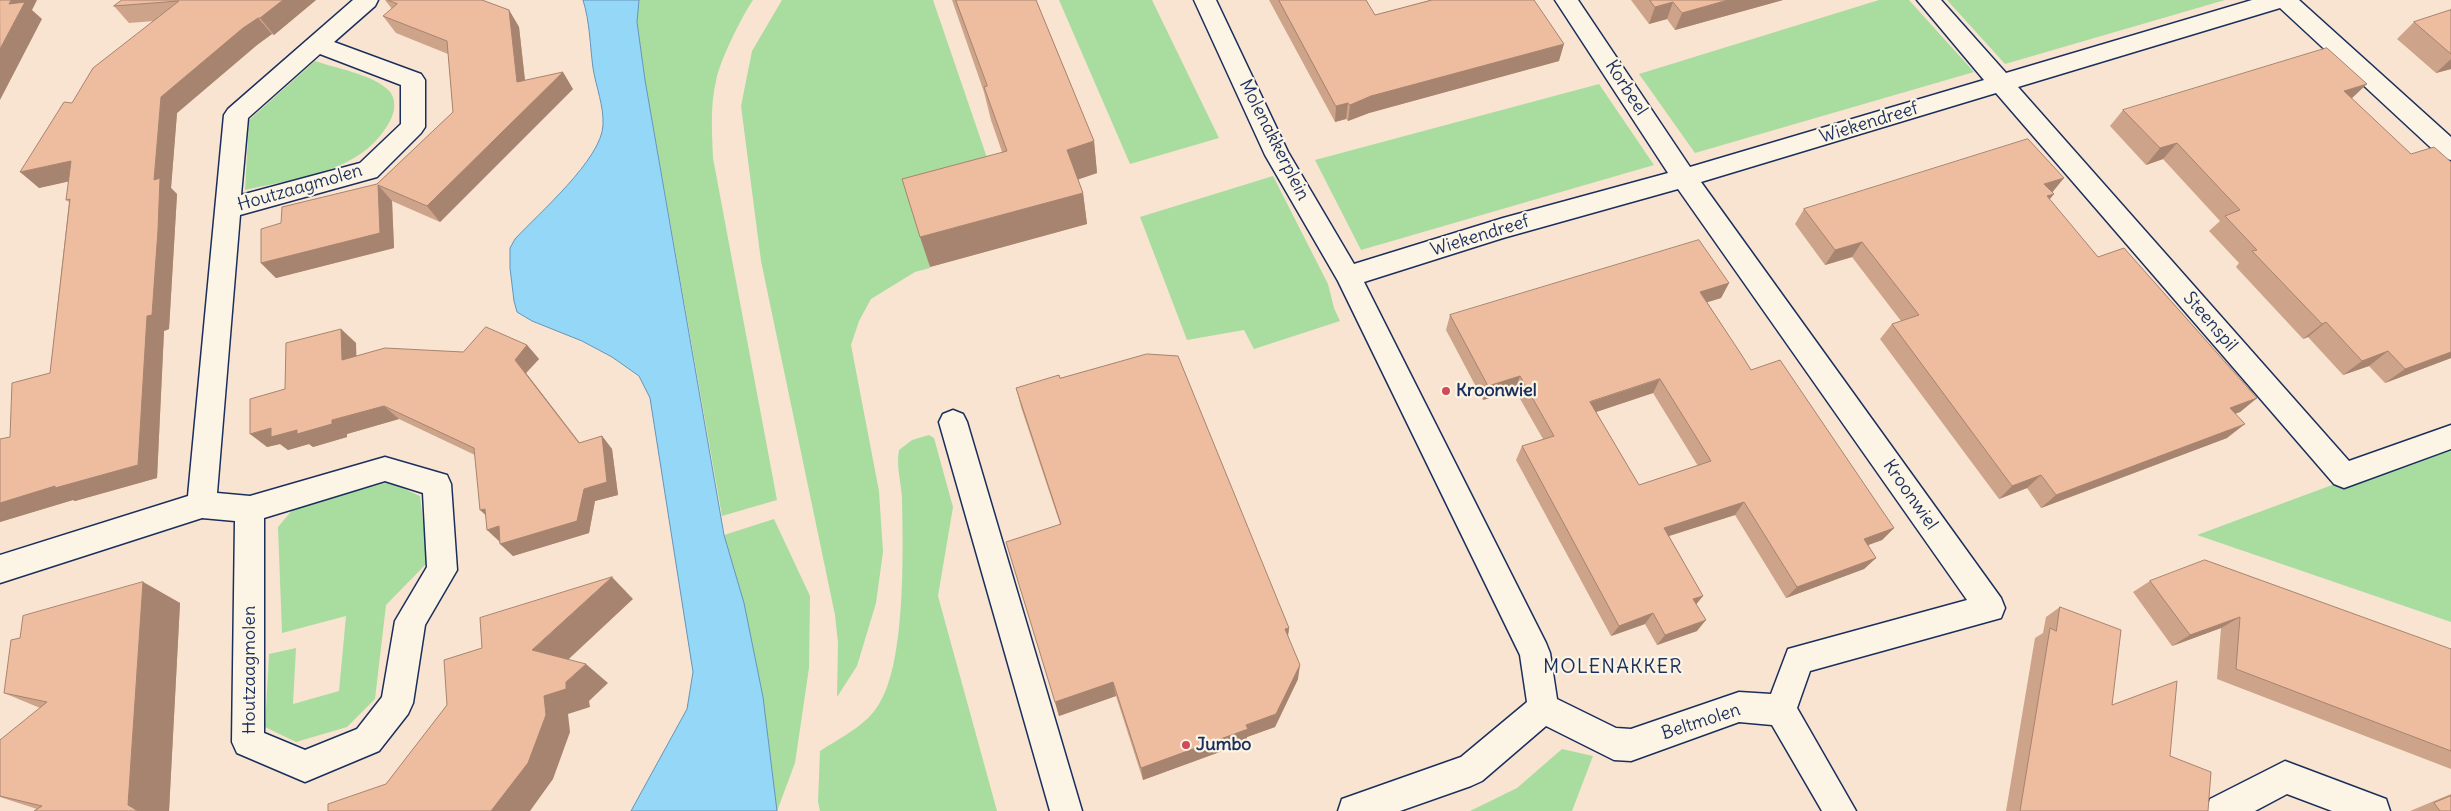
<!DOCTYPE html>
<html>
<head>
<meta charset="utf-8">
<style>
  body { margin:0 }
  canvas { display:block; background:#f8e4d0 }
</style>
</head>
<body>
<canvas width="2451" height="811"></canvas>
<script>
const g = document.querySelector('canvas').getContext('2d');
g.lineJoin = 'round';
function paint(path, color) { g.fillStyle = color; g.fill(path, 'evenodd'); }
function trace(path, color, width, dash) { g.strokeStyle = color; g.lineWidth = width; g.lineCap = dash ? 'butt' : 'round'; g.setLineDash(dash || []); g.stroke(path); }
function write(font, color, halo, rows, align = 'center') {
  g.font = font + ' Delius,sans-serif'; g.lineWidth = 4.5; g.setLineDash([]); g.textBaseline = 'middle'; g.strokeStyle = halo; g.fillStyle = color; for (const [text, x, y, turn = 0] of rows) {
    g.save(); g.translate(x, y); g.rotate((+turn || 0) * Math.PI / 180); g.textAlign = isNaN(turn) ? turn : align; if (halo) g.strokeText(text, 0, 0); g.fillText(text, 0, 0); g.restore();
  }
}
paint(new Path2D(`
  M639,0h114c-12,18 -33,60 -37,81 -6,25 -4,51 -3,77l64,342 -55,16 -77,-436 -8,-58z
  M782,0h151l63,184 -81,21 15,63 -15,4 -44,27 -12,22 -8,24 28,146 4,61 -7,51 -19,63 -20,31 1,-54 -3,-28 -74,-354 -20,-155 11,-55z
  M1059,0h93l67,138 -89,26z
  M1879,0h30l65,72 -279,81 -56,-79z
  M1947,0h278l-220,64z
  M315,61c20,7 55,13 71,27 10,7 10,21 5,31 -27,54 -94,59 -146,71l4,-70z
  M1599,84l55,81 -293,85 -46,-90z
  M1273,176l55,108 6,24 6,13 -86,28 -10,-19 -57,10 -47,-123z
  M929,435l5,3 19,69 -15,89 59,215h-177l-2,-9 2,-51c20,-13 47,-26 59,-47 27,-42 24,-155 23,-206 -1,-17 -6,-31 -3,-48l13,-10z
  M2451,441v181l-254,-87z
  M389,482l31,14 8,66 -42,43 -11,94 -28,28 -51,15 -31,-15 4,-73 27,-6 -3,56 46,-13 7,-75 -64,17 -4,-106 16,-19z
  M774,519l36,77 -1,72 -14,95 -18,48 -14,-114 -19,-94 -20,-68z
  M1562,749l31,7 -21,55h-102l47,-23z`), '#a9dda0');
const water = new Path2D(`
  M583,0h56l-2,22 8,58 79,455 20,68 19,94 14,114h-146l56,-102 6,-37 -43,-274 -11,-22 -27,-19 -30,-16 -50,-20 -15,-9 -3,-11 -4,-33v-20l5,-9c23,-25 87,-80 88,-114 1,-19 -7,-38 -10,-57 -3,-22 -3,-46 -10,-68z`);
paint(water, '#95d7f7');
trace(water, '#6494ba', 1);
const minor = new Path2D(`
  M353,0h25l-3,6 -41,36 87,32 4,6v47l-4,6 -44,44 -137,38 -23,278 33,3 135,-39 62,18 4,9 6,86 -32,55 -12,78 -5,11 -29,37 -74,31 -68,-29 -5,-11 3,-221 -33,-3 -202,65v-28l188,-59 36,-381 4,-6zM320,54l81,31v39l-41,39 -119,32 7,-77zM385,481l38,12 4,74 -32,54 -13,76 -25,32 -52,21 -41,-17v-215z
  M1194,0h22l72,152 66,112 149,-46 165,-45 -113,-173h23l112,167 294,-87 -67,-80h24l65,73 246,-73h47l152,137v23l-9,-2 -162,-150 -262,79 331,374 102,-36v24l-107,39 -10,-4 -338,-391 -295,89 300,416 4,10 -4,10 -191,53 -13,37 59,103h-34l-50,-86 -33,-3 -108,39 -17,-1 -68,-34 -64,55 -11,5 -71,25h-62l4,-12 119,-42 66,-55 -7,-47 -182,-374 -73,-126zM1678,189l289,411 -179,49 -17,45 -32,-2 -108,37 -15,-1 -59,-29 -7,-46 -4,-10 -182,-361 139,-44z
  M953,410l10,4 4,8 115,389h-32l-111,-389 4,-8z
  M2285,761l101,38 4,12h-58l-45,-17 -32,17h-49l4,-12z`);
trace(minor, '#1b2f5e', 3);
paint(minor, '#fcf5e5');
paint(new Path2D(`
  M122,0h194l-42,35 -2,-1 -15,11 -80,68 -6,75 6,6 -3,51 -5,84 -5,2 -7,147 -82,23 -2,-1 -73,22v-83l10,-2 40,-64 19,-171 -3,-2 3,-19 -30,7 33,-85 82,-82 -25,2 -15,-17z
  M385,0h97l27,10 10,17 6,53 48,9 -133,133 -48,-21 2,47 -118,30 -15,-15 20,-40 96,-39 76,-72 -5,-58 -52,-21 -13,-17 9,-7z
  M952,0h84l58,141 3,32 -19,6 5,14 4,31 -157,43 72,-115 -11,-32 -7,-28z
  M1269,0h97l9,15 55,-15h104l25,61 -190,52 -21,8 -2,-2 -11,3z
  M1631,0h152l-108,30 -8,-11 -18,5z
  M2451,10v59l-15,4 -39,-34 17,-17z
  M2352,98l99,260 -66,25 -16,-17 -26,9 -35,-38 -5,2 -67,-72 3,-4 -30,-32 11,-10 -57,-62 -17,6 -36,-39 13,-16z
  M2052,193l-3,7 49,57 159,141 -17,14 -5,2 -8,24 -186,70 -14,-20 -28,11 -119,-160 12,-15 9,-3 -49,-64 -27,8 -30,-41 9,-15z
  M1729,283l-8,15 -14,4 44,68 143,158 -12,12 -14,5 8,13 -12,11 -78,29 -51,-83 -66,21 34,60 -7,8 1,27 -40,14 -12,-21 -34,12 -95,-176 6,-14 21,-7 -28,-49 -32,10 -37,-70 4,-15zM1653,393l45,73 -59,19 -43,-73z
  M341,329l15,14v13l107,-4 64,-7 12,14 -13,14 54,70 22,-7 10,13 6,46 -23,6 -6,32 -76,23 -13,-14 -14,-26 -11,-61 -76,-36 -52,15v3l-34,10 -4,-3 -21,6 -8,-6 -13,3 18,-58z
  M1060,378l229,250 -1,7 10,44 -23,48 -28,10v5l-104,38 -27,-84 -57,20 -4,-14 5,-178 -39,-117 -5,-19z
  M2150,581l301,68v120l-234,-90 4,-51 -49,18 -39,-54z
  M143,582l37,21 -11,208 -132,-2 -37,-12 40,-89 -36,-15 16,-55z
  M2060,607l52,98 58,51 38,55h-202l29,-173 8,-5 3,-16z
  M2451,794v17h-41z`), '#cda389');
paint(new Path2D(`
  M11,0h26l-5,10 10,9 -42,81v-51l9,-45z
  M283,0h33l-42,35 -14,-17z
  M1728,0h55l-108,30 7,-17z
  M1673,2l-6,17 -18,5 6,-17z
  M509,10l10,17 8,72 -10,-17z
  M258,18l14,16 -15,11 -80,68 -6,75 6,6 -3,51 -5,84 -5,2 -7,147 -82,23 -2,-1 -73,22v-19l147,-187 7,-136 7,-83 82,-69z
  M1564,44l-5,17 -190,52 -21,8 2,-16 21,-9z
  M2451,59v10l-15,4z
  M563,72l10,17 -133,133 -13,-16z
  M2367,84l-17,16 -6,-9z
  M1348,103l-2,16 -11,3 1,-16z
  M1094,141l3,32 -26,9 -4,-32z
  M2177,143l-14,16 -17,6 14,-17z
  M71,161l18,16 -50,11 -19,-16z
  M2064,178l-13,16 -7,-10z
  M378,185l14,16 2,47 -118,30 -15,-15z
  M1083,193l4,31 -157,43 -10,-30z
  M2054,194l-13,16 6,-14z
  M1862,242l-10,15 -27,8 10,-15z
  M1729,283l-8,15 -29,9 8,-15z
  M2326,322l-18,15 -5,2 19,-15z
  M341,329l15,14 1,31 -15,-14z
  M527,345l12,14 -13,14 64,83 -75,-96z
  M2388,351l-19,15 -26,9 19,-14z
  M2451,352v6l-66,25 20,-14z
  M1520,376l-5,14 -32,10 5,-14z
  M1660,379l-7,14 -69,23 6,-14z
  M2257,398l-17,14 -27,10 17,-14z
  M384,406l15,13 -52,15v3l-34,10 -4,-3 -21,6 -8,-6 -13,3 -17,-13 21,-6 26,2z
  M2245,424l-18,14 -186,70 15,-13z
  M602,436l10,13 6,46 -23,6 -6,32 -76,23 -13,-12 84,-55z
  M2041,475l-14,13 -28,11 13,-13z
  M1744,502l-9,13 -79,25 8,-12z
  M485,509l8,13 -13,-12z
  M499,526l1,16 -13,-12z
  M1894,528l-12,12 -30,11 12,-12z
  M1876,558l-12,11 -78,29 11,-11z
  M612,577l21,22 -76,71 -25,-20z
  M143,582l37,21 -11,208h-31l-10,-6z
  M1703,596l-9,11 -1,-8z
  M1653,613l-8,11 -34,12 8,-10z
  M2240,617l-19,11 -49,18 18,-11z
  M1706,620l-9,11 -40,14 8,-10z
  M1289,628l-2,15 -2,-14z
  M586,664l22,19 -19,18 1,6 -22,7 2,18 -17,47 -23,32h-39l53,-115 22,-14z
  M1300,665l-2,14 -23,48 -28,10v5l-104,38 -2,-12 105,-43z
  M1113,682l3,14 -57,20 -4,-14z`), '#a7846f');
const building = new Path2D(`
  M0,0h11l-2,4 16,-2 -25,47z
  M122,0h161l-23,18h-2l-15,10 -82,69 -7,83 6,-2 -2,52 -6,85 -5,1 -9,149 -83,23v-2l-55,17v-64l10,-2 2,-54 38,-10 20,-174 -4,1 5,-39 -51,11 44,-70 8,1 21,-35 86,-67 -65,5z
  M388,0h94l27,10 8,72 46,-10 -136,134 -49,-21 2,48 -119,30v-34l20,-6 1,-16 95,-23 76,-72 -6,-71 -64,-25 14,-12z
  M956,0h80l58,141 -27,9 16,43 -163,44 -18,-58 105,-28 -23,-64 3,-1z
  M1279,0h87l9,15 57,-15h102l30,44 -193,52 -21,9 -2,-2 -12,3z
  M1650,0h78l-46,13 -9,-11 -18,5z
  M2451,10v44l-37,-32z
  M2327,48l40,36 -23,7 67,63 23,-7 17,15v190l-46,17 -17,-18 -26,10 -36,-39 -4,2 -70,-73 5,-1 -32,-34 15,-6 -63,-67 -17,5 -37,-38z
  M2028,139l36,39 -20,6 10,10 -7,2 51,61 26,-9 133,150 -27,10 15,16 -189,71 -15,-20 -29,11 -120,-162 27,-9 -57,-73 -27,8 -31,-41z
  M1699,240l30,43 -29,9 41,62 10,16 29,-10 114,168 -30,11 12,19 -79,29 -53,-85 -80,26 39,68 -10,3 13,21 -41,15 -12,-22 -34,13 -97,-180 32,-10 -34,-60 -32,10 -38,-71zM1660,379l51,82 -72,24 -49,-83z
  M486,327l41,18 -12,15 64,83 23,-7 5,46 -23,7 -7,32 -77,23 -1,-18 -12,4 -2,-21 -5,1 -6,-62 -90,-42 -52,14v4l-35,10v-4l-26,7v-9l-21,6v-35l35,-10 1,-46 55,-14 1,31 43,-12 78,4z
  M1147,354l31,2 111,272 -4,1 15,36 -24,49 -30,11 2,4 -107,39 -28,-86 -58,20 -49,-160 55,-18 -45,-136 43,-13 1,3z
  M2205,560l246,89v102l-215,-82 4,-52 -50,18 -40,-54z
  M612,577l-80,73 54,14 -20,18v7l-22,7 2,19 -18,48 -37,48h-163v-7l58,-20 61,-79 -3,-45 38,-12 -2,-30z
  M143,582l-15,223 10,6h-104l8,-5 -42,-10v-56l47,-38 -43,-9 7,-53 9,-2 3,-22z
  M2060,607l61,23 -9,75 65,-24 -7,75 41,16 -3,39h-188l30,-183 6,3z
  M2451,796v15h-11l-6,-8z`);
paint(building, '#eebd9f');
trace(building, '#a7846f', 1);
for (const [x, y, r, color] of [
  [1446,391,5,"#d1495b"],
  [1186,745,5,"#d1495b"]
]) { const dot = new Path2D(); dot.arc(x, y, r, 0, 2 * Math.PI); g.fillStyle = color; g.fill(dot); trace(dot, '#fcf5e5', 2); }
write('18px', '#1b2f5e', '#fcf5e5', [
  ["Korbeel",1626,88,57],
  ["Wiekendreef",1869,123,-17],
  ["Molenakkerplein",1274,140,63],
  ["Houtzaagmolen",300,188,-16],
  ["Wiekendreef",1480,236,-17],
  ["Steenspil",2210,322,49],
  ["Kroonwiel",1910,495,55],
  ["Houtzaagmolen",250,670,-90],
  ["Beltmolen",1701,722,-18]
]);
write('bold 18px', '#1b2f5e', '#fcf5e5', [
  ["Kroonwiel",1456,391],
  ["Jumbo",1196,745]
], 'left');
g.letterSpacing = '1px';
write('20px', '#1b2f5e', '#fcf5e5', [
  ["MOLENAKKER",1613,667]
]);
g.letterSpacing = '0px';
</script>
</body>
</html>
